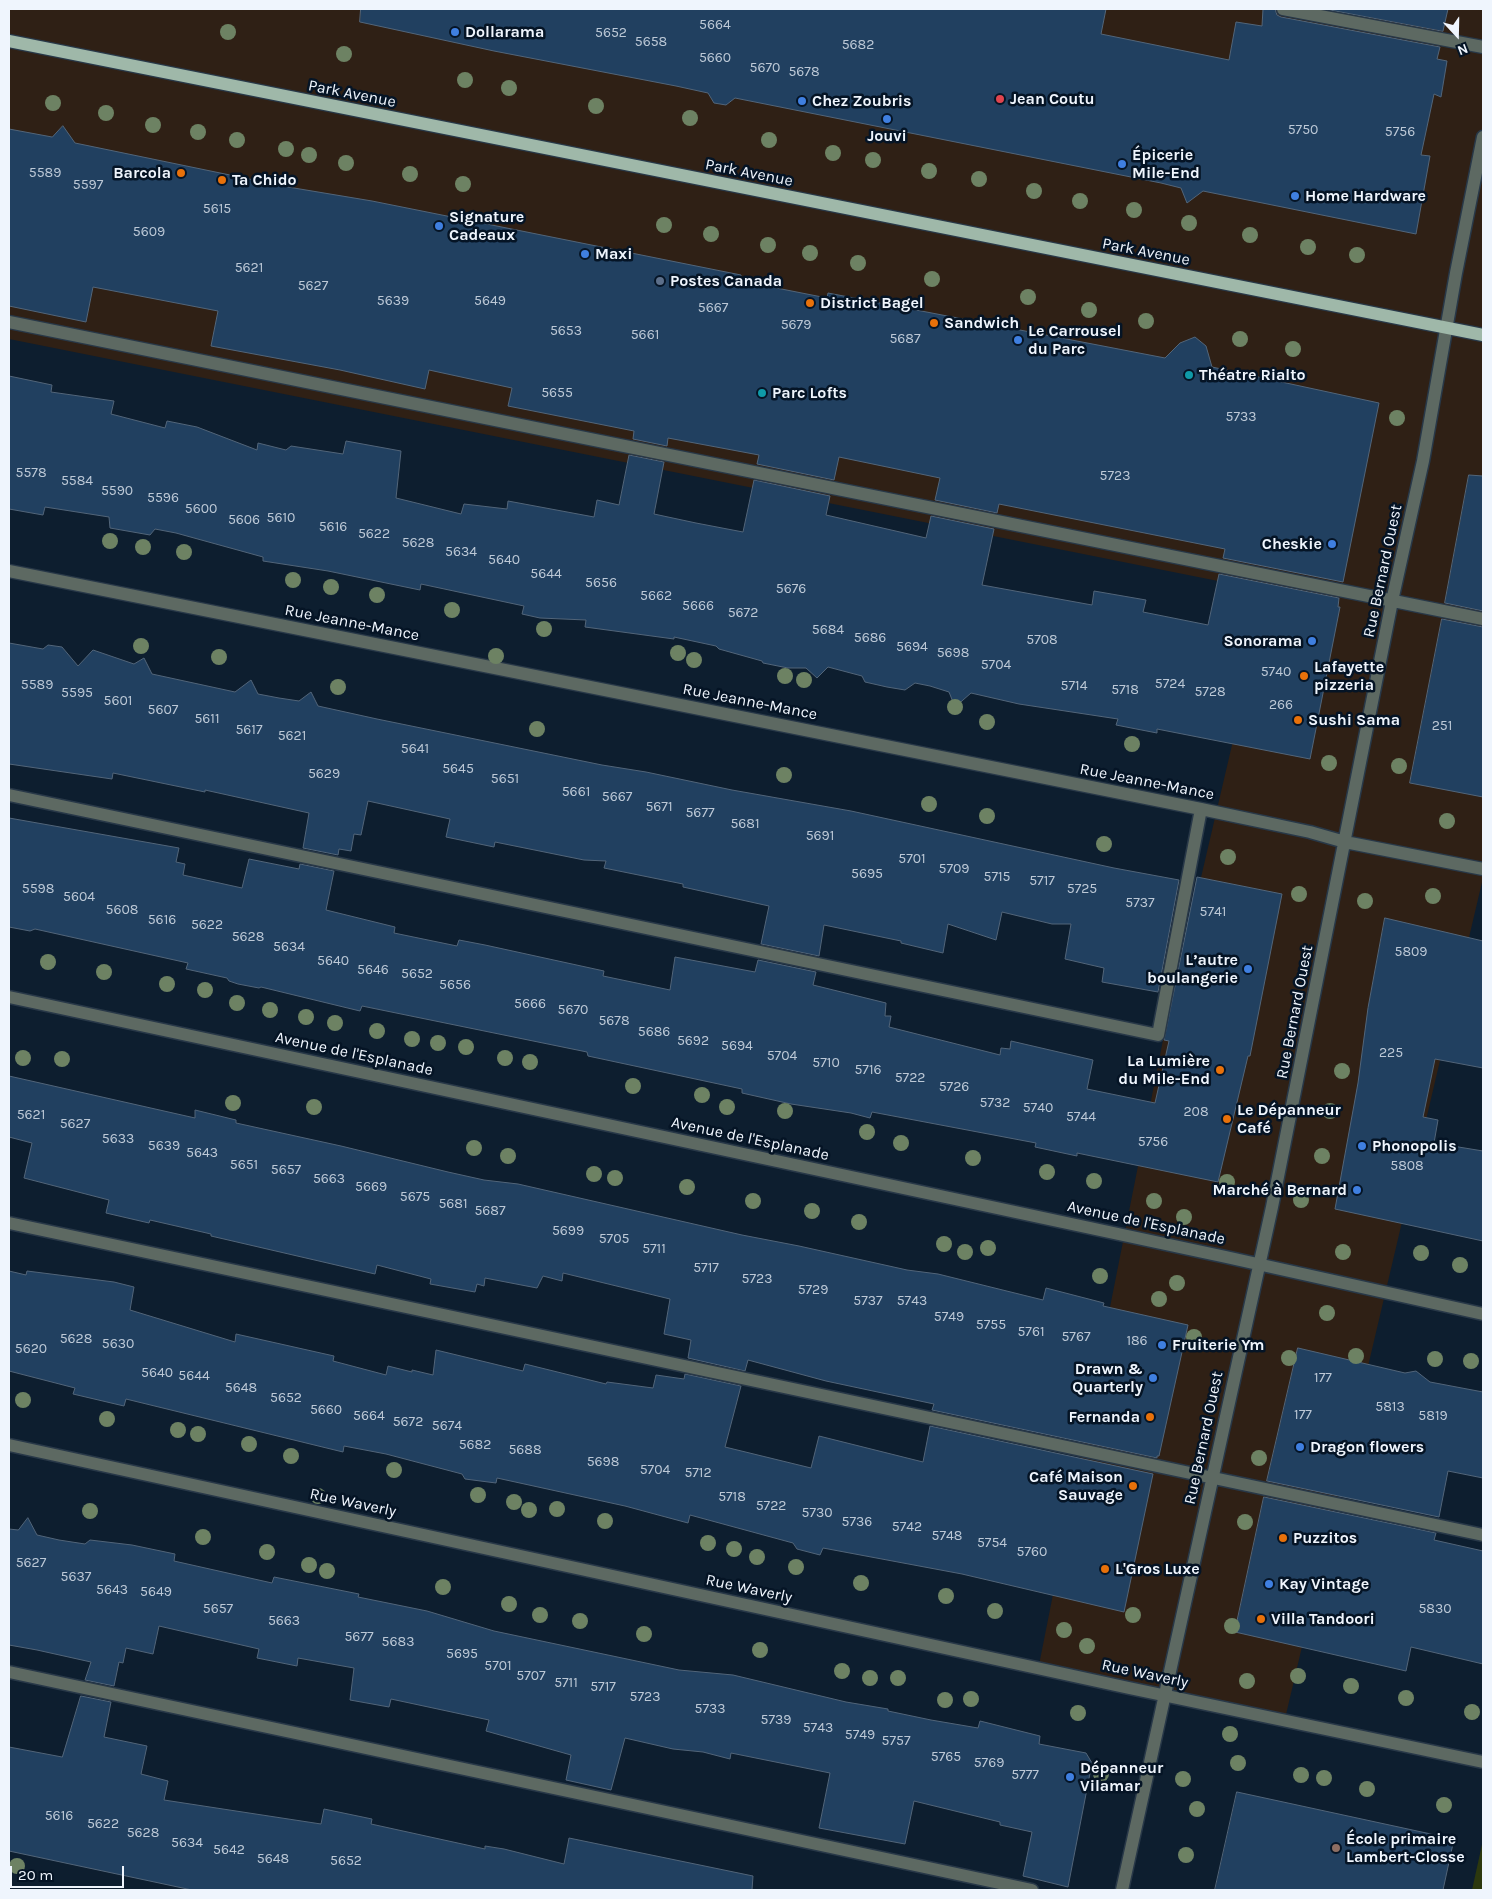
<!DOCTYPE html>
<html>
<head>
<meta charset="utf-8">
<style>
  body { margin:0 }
  #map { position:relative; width:1492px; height:1899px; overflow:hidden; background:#0d1e2f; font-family:Karla,sans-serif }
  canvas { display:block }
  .frame { position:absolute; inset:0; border:10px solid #eff5fd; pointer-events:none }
  .north { position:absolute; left:1432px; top:10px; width:50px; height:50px; -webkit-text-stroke:4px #051425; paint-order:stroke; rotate:159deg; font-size:14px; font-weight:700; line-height:20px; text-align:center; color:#eff5fd }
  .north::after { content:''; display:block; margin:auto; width:18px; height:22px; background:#eff5fd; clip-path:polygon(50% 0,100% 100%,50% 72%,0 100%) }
  .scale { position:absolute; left:10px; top:1866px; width:114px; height:22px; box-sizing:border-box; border:2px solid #eff5fd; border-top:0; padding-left:6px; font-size:15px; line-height:18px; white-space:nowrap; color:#eff5fd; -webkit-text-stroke:4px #051425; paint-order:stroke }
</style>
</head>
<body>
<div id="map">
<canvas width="1492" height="1899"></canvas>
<div class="frame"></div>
<div class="north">N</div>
<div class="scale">20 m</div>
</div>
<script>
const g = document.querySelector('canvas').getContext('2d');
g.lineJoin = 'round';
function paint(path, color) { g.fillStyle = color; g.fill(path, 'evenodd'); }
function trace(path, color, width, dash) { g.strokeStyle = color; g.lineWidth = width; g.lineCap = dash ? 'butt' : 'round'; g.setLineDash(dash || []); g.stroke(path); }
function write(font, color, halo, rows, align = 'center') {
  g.font = font + ' Karla,sans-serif'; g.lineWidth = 5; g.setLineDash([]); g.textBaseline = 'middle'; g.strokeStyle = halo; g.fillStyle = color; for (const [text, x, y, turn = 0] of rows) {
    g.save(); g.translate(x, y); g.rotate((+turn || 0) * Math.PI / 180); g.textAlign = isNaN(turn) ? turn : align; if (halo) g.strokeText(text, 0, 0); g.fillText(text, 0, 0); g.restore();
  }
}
paint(new Path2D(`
  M9,9h1274l83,16 3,-16h114v869l-199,845 -247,-48 126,-635 105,-449 -1259,-252z`), '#2f2015');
paint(new Path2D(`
  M1483,1840v50h-11z`), '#2c380e');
const building = new Path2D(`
  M361,9h745l-5,25 128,26 7,-38 26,4 1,-17h12l2,6 4,2 159,30 -3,12 10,2 -6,36 -7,-3 -13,61 9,1 -14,78 -213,-43 -16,12 -6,-15 -20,-5 -426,-85 -9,7 -12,-2 -6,-10 -32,-7 -182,-35 -134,-29z
  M1325,9h123l-5,22z
  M63,126l12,17 213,44 84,14 369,74v6l86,17 1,-5 337,65 15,-15 15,-6 11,9 6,21 167,36 -36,179 -120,-24 2,-9 -226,-45 -2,9 -62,-13 5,-22 -101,-21 -5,23 -77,-16 2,-9 -91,-17 -1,8 -34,-7 1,-8 -126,-25 4,-18 -83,-18 -4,19 -85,-19 -129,-24 7,-35 -125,-24 -7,35 -77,-16v-177l43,8z
  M9,376l43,9 -1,7 63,9 -3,13 54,14 2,-7 30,6 60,23 1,-7 28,7 5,-4 52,8 3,-13 55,10 -5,47 65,16 3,-10 43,5 1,-8 86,16 3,-17 22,5 10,-50 35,7 -10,52 42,9 47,9 11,-52 76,16 -4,19 100,23 5,-22 63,13 -12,56 110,20 2,-14 52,9 -3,12 65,13 11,-51 120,24 -1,9h2l-30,152 -153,-30v4l-41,-8 2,-6 -99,-15 -48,-11 -16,14 -6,-15 -19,-6 -15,-3 -10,7 -18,-3 -22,-5 -3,-6 -34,-9 -11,11 -11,-10h-18l-25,-5 -1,-2 -43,-12 -3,-3 -42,-9v2l-89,-12 1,-7 -46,-2 -18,-4 2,-8 -103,-22 -1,6 -92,-19 -65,-10v-4l-87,-24 -21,-4 -5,6 -40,-7 -1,-11 -64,-10 -2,8 -34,-6z
  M1469,475l14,1v135l-38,-8z
  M1442,619l41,8v170l-73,-14z
  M9,643l34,6 5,-4 14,2 16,19 15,-16 41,14 10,-6 8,16 83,18 16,-12 7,14 21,4 20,3 12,-9 7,14 59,13 225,46 44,7 86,18 119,21 263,57 65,12 -21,112 -56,-10 2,-14 -39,-9 6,-35h-19l-50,-12 -6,28 -48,-16 -5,29 -42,-10v-2l-77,-16 -5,31 -58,-12 8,-38 -86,-19v-3l-79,-16 2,-7 -22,-1 -89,-18 -1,5 -48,-10 4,-18 -82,-18 -7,34 -7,-1 -3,17 -12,-2 -1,6 -35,-7 6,-35 -104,-23v2l-92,-19 -1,6 -103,-15z
  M9,818l170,30 -3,14 9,2 -2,11 59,13 7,-29 50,10 1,-5 34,7 -8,39 69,17 -1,6 63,13 2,-6 26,5 119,26 -1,5 67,14 5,-33 80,15 3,-12 58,12 -3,13 73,18 -1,13h6l-2,11 111,28 1,-7 9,1 1,-8 82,19 -6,29 68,14 14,-62 -5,-1 33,-163 85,17 -32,162h-2l-30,126 -141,-29v3l-42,-9 1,-4 -164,-31 -2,6 -19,-5 -60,-9 -49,-11v-4l-154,-33 -1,-4 -225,-46 -2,5 -99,-24 -2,1 -21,-4 -9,-3 -2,-3 -41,-9 2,-6 -153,-34 -5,2 -21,-4z
  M1385,918l98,23v127l-48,-9 -12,58 15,3 -4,23 49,8v90l-148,-32 23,-126 10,-75z
  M9,1076l186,42v-8l41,10v3l105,23 107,26 36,8 34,4 224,51 57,11 108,24 31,4 105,26 3,-12 58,15 -1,3 85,19 -29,131h-2v2l-225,-48 2,-6 -108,-23 -78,-21 -3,11 -57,-13 3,-18 -27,-6 6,-35 -107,-26 -1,8 -19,-5 -6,12 -52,-10 -1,8 -7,-2 -2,8 -45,-8 1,-5 -54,-14 -2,9 -164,-38v-2l-61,-14 -1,3 -43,-10 3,-13 -85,-22 8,-35 -23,-6z
  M9,1271l17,4 1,-4 87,11 20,5 -4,23 105,32 1,-8 98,22 -1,5 53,14 2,-9 24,6v-2l21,5 3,-25 87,21 2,-7 81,20 1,-2 46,6 3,-13 28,4 1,-5 56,12 -16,61 86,21 8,-32 104,26 7,-36 223,48 -29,138 -162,-38 -139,-26 -3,7 -23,-6 -4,-6 -103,-28 -2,8 -63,-17 -128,-28 -1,5 -31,-4 -3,-5 -76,-20 -42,-8 -1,6 -217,-53 -2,7 -51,-12 2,-6 -66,-17z
  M1298,1348l107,25 11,-2 14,11 53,10v86l-35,-7 -9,46 -172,-36z
  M1264,1497l172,36 -2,7 49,11v113l-72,-17 -5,24 -171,-39z
  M28,1518l9,17 22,5 26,4 5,-4 42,5 43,9 -1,7 98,22 2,-6 85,17 -1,3 69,14 67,20 185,39 54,5 113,27 42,7v2l43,9 47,8 2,-7 60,15 -1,8 47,9 6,10 -24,124 -45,-11 9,-44 -32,-7v-3l-86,-21 -9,43 -86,-16 11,-55 -99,-20 -1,6 -27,-7 -30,-3 -48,-11 -14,52 -45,-10 5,-25 -85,-24 3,-11 -98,-21 -2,8 -39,-7 4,-32 -56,-10 -1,8 -40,-8 2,-9 -100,-23 -6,28 -27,-6 -3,15 -4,-1 -5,24 -29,-6 6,-18 -54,-12 -28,-5v-116l9,1z
  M81,1696l30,6 -7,35 43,9 -6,28 27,7 -4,19 157,24 3,-15 48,10 -1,5 114,25v-3l19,3 60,15 5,-26 184,38 -1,14h-560l-183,-39v-104l53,10z
  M1237,1792l217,47 -11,51h-228z`);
paint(building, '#214060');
trace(building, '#526579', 1);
const minor = new Path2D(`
  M1283,9l200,38
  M9,322l1474,297
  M9,571l1192,238 109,23 35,10 138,27
  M9,795l1149,240 43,-226
  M9,997l1217,260 257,57
  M9,1223l1474,312
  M9,1445l1120,243 354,74
  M9,1672l1023,218
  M1122,1890l150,-683 120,-606 31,-140 33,-188 27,-136`);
const major = new Path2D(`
  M9,41l1474,294`);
trace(minor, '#283848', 15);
trace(major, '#283848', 15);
trace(minor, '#5d6962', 12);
trace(major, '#9fb8a9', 12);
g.fillStyle = '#6d8263';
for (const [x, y] of [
  [228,32],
  [344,54],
  [465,80],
  [509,88],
  [53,103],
  [596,106],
  [106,113],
  [690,118],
  [153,125],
  [198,132],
  [237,140],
  [769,140],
  [286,149],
  [833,153],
  [309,155],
  [873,160],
  [346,163],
  [929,171],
  [410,174],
  [979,179],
  [463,184],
  [1034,191],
  [1080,201],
  [1134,210],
  [1189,223],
  [664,225],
  [711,234],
  [1250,235],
  [768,245],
  [1308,247],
  [810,253],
  [1357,255],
  [858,263],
  [932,279],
  [1028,297],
  [1089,310],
  [1146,321],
  [1240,339],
  [1293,349],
  [1397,418],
  [110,541],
  [143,547],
  [184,552],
  [293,580],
  [331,587],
  [377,595],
  [452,610],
  [544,629],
  [141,646],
  [678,653],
  [496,656],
  [219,657],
  [694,660],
  [785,676],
  [804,680],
  [338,687],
  [955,707],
  [987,722],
  [537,729],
  [1132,744],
  [1329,763],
  [1399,766],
  [784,775],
  [929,804],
  [987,816],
  [1447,821],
  [1104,844],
  [1228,857],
  [1299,894],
  [1433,896],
  [1365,901],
  [48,962],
  [104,972],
  [167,984],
  [205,990],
  [237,1003],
  [270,1010],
  [306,1017],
  [335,1023],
  [377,1031],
  [412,1039],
  [438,1043],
  [466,1047],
  [23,1058],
  [505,1058],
  [62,1059],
  [530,1062],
  [1342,1071],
  [633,1086],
  [702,1095],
  [233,1103],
  [314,1107],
  [727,1107],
  [785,1111],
  [1330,1111],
  [867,1132],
  [901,1143],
  [474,1148],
  [508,1156],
  [1322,1156],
  [973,1158],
  [1047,1172],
  [594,1174],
  [615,1178],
  [1094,1181],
  [1227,1182],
  [687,1187],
  [1301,1200],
  [753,1201],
  [1154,1201],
  [812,1211],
  [1184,1217],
  [859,1222],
  [944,1244],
  [988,1248],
  [965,1252],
  [1343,1252],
  [1421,1253],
  [1460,1265],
  [1100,1276],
  [1177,1283],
  [1159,1299],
  [1327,1313],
  [1194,1337],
  [1356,1356],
  [1289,1358],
  [1435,1359],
  [1471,1361],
  [23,1400],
  [107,1419],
  [178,1430],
  [198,1434],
  [249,1444],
  [291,1456],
  [1259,1458],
  [394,1470],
  [478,1495],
  [318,1496],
  [514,1502],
  [557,1509],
  [529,1510],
  [90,1511],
  [605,1521],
  [1245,1522],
  [203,1537],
  [708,1543],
  [734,1549],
  [267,1552],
  [757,1557],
  [309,1565],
  [796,1567],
  [327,1571],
  [861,1583],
  [443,1587],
  [946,1596],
  [509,1604],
  [995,1611],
  [540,1615],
  [1133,1615],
  [580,1621],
  [1232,1626],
  [1064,1630],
  [644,1634],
  [1087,1646],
  [760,1650],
  [842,1671],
  [1298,1676],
  [870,1678],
  [898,1678],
  [1247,1681],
  [1351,1686],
  [1406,1698],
  [971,1699],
  [945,1700],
  [1472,1712],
  [1078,1713],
  [1230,1734],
  [1238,1763],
  [1101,1774],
  [1301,1775],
  [1324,1778],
  [1183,1779],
  [1367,1789],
  [1444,1805],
  [1197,1809],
  [1186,1855],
  [17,1866]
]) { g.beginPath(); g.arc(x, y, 8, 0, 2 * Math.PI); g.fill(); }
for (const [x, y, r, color] of [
  [455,32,5,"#3f7fe0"],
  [1000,99,5,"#e0444e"],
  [802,101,5,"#3f7fe0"],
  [887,119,5,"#3f7fe0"],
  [1122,164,5,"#3f7fe0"],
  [181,173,5,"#e8710a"],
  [222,180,5,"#e8710a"],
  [1295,196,5,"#3f7fe0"],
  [439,226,5,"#3f7fe0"],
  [585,254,5,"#3f7fe0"],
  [660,281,5,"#5c6f8a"],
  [810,303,5,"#e8710a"],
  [934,323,5,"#e8710a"],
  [1018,340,5,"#3f7fe0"],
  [1189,375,5,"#0f9aa8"],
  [762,393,5,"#0f9aa8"],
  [1332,544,5,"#3f7fe0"],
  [1312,641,5,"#3f7fe0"],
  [1304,676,5,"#e8710a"],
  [1298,720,5,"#e8710a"],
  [1248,969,5,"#3f7fe0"],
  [1220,1070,5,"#e8710a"],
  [1227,1119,5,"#e8710a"],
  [1362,1146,5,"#3f7fe0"],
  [1357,1190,5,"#3f7fe0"],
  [1162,1345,5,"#3f7fe0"],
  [1153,1378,5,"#3f7fe0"],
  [1150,1417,5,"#e8710a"],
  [1300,1447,5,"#3f7fe0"],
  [1133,1486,5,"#e8710a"],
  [1283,1538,5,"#e8710a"],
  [1105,1569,5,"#e8710a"],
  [1269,1584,5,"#3f7fe0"],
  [1261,1619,5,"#e8710a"],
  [1070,1777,5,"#3f7fe0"],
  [1336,1848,5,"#8d6e63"]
]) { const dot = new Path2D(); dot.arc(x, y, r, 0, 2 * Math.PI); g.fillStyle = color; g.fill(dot); trace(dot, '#051425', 2); }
write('14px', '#bcc8d6', null, [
  ["5664",715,25],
  ["5652",611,33],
  ["5658",651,42],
  ["5682",858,45],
  ["5660",715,58],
  ["5670",765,68],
  ["5678",804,72],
  ["5750",1303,130],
  ["5756",1400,132],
  ["5589",45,173],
  ["5597",88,185],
  ["5615",217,209],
  ["5609",149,232],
  ["5621",249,268],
  ["5627",313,286],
  ["5639",393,301],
  ["5649",490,301],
  ["5667",713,308],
  ["5679",796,325],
  ["5653",566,331],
  ["5661",645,335],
  ["5687",905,339],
  ["5655",557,393],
  ["5733",1241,417],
  ["5578",31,473],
  ["5723",1115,476],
  ["5584",77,481],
  ["5590",117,491],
  ["5596",163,498],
  ["5600",201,509],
  ["5610",281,518],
  ["5606",244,520],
  ["5616",333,527],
  ["5622",374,534],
  ["5628",418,543],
  ["5634",461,552],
  ["5640",504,560],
  ["5644",546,574],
  ["5656",601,583],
  ["5676",791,589],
  ["5662",656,596],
  ["5666",698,606],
  ["5672",743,613],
  ["5684",828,630],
  ["5686",870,638],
  ["5708",1042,640],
  ["5694",912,647],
  ["5698",953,653],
  ["5704",996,665],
  ["5740",1276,672],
  ["5724",1170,684],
  ["5589",37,685],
  ["5714",1074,686],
  ["5718",1125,690],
  ["5728",1210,692],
  ["5595",77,693],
  ["5601",118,701],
  ["266",1281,705],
  ["5607",163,710],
  ["5611",207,719],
  ["251",1442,726],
  ["5617",249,730],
  ["5621",292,736],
  ["5641",415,749],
  ["5645",458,769],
  ["5629",324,774],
  ["5651",505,779],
  ["5661",576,792],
  ["5667",617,797],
  ["5671",659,807],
  ["5677",700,813],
  ["5681",745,824],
  ["5691",820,836],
  ["5701",912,859],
  ["5709",954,869],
  ["5695",867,874],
  ["5715",997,877],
  ["5717",1042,881],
  ["5598",38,889],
  ["5725",1082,889],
  ["5604",79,897],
  ["5737",1140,903],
  ["5608",122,910],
  ["5741",1213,912],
  ["5616",162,920],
  ["5622",207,925],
  ["5628",248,937],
  ["5634",289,947],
  ["5809",1411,952],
  ["5640",333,961],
  ["5646",373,970],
  ["5652",417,974],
  ["5656",455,985],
  ["5666",530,1004],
  ["5670",573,1010],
  ["5678",614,1021],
  ["5686",654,1032],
  ["5692",693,1041],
  ["5694",737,1046],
  ["225",1391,1053],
  ["5704",782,1056],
  ["5710",826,1063],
  ["5716",868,1070],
  ["5722",910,1078],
  ["5726",954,1087],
  ["5732",995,1103],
  ["5740",1038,1108],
  ["208",1196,1112],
  ["5621",31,1115],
  ["5744",1081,1117],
  ["5627",75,1124],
  ["5633",118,1139],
  ["5756",1153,1142],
  ["5639",164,1146],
  ["5643",202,1153],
  ["5651",244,1165],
  ["5808",1407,1166],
  ["5657",286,1170],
  ["5663",329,1179],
  ["5669",371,1187],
  ["5675",415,1197],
  ["5681",453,1204],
  ["5687",490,1211],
  ["5699",568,1231],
  ["5705",614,1239],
  ["5711",654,1249],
  ["5717",706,1268],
  ["5723",757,1279],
  ["5729",813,1290],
  ["5737",868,1301],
  ["5743",912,1301],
  ["5749",949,1317],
  ["5755",991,1325],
  ["5761",1031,1332],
  ["5767",1076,1337],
  ["5628",76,1339],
  ["186",1137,1341],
  ["5630",118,1344],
  ["5620",31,1349],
  ["5640",157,1373],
  ["5644",194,1376],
  ["177",1323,1378],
  ["5648",241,1388],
  ["5652",286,1398],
  ["5813",1390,1407],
  ["5660",326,1410],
  ["177",1303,1415],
  ["5664",369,1416],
  ["5819",1433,1416],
  ["5672",408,1422],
  ["5674",447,1426],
  ["5682",475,1445],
  ["5688",525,1450],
  ["5698",603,1462],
  ["5704",655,1470],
  ["5712",698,1473],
  ["5718",732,1497],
  ["5722",771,1506],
  ["5730",817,1513],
  ["5736",857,1522],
  ["5742",907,1527],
  ["5748",947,1536],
  ["5754",992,1543],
  ["5760",1032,1552],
  ["5627",31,1563],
  ["5637",76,1577],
  ["5643",112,1590],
  ["5649",156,1592],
  ["5657",218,1609],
  ["5830",1435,1609],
  ["5663",284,1621],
  ["5677",359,1637],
  ["5683",398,1642],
  ["5695",462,1654],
  ["5701",498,1666],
  ["5707",531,1676],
  ["5711",566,1683],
  ["5717",603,1687],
  ["5723",645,1697],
  ["5733",710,1709],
  ["5739",776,1720],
  ["5743",818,1728],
  ["5749",860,1735],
  ["5757",896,1741],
  ["5765",946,1757],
  ["5769",989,1763],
  ["5777",1025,1775],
  ["5616",59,1816],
  ["5622",103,1824],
  ["5628",143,1833],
  ["5634",187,1843],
  ["5642",229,1850],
  ["5648",273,1859],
  ["5652",346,1861]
]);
write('bold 16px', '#eff5fd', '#051425', [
  ["Dollarama",465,32],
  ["Jean Coutu",1010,99],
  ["Chez Zoubris",812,101],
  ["Jouvi",887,136,"center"],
  ["Épicerie",1132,155],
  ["Mile-End",1132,173],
  ["Barcola",171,173,"right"],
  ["Ta Chido",232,180],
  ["Home Hardware",1305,196],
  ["Signature",449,217],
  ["Cadeaux",449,235],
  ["Maxi",595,254],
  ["Postes Canada",670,281],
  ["District Bagel",820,303],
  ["Sandwich",944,323],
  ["Le Carrousel",1028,331],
  ["du Parc",1028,349],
  ["Théatre Rialto",1199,375],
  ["Parc Lofts",772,393],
  ["Cheskie",1322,544,"right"],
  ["Sonorama",1302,641,"right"],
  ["Lafayette",1314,667],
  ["pizzeria",1314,685],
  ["Sushi Sama",1308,720],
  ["L’autre",1238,960,"right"],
  ["boulangerie",1238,978,"right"],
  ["La Lumière",1210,1061,"right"],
  ["du Mile-End",1210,1079,"right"],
  ["Le Dépanneur",1237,1110],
  ["Café",1237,1128],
  ["Phonopolis",1372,1146],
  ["Marché à Bernard",1347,1190,"right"],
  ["Fruiterie Ym",1172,1345],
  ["Drawn &",1143,1369,"right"],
  ["Quarterly",1143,1387,"right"],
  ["Fernanda",1140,1417,"right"],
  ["Dragon flowers",1310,1447],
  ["Café Maison",1123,1477,"right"],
  ["Sauvage",1123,1495,"right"],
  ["Puzzitos",1293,1538],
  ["L'Gros Luxe",1115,1569],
  ["Kay Vintage",1279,1584],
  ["Villa Tandoori",1271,1619],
  ["Dépanneur",1080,1768],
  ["Vilamar",1080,1786],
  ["École primaire",1346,1839],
  ["Lambert-Closse",1346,1857]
], 'left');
write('16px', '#eff5fd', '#051425', [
  ["Park Avenue",352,94,11],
  ["Park Avenue",749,173,11],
  ["Park Avenue",1146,252,11],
  ["Rue Bernard Ouest",1383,571,-78],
  ["Rue Jeanne-Mance",352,623,11],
  ["Rue Jeanne-Mance",750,702,11],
  ["Rue Jeanne-Mance",1147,782,11],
  ["Rue Bernard Ouest",1295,1012,-79],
  ["Avenue de l'Esplanade",354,1054,12],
  ["Avenue de l'Esplanade",750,1139,12],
  ["Avenue de l'Esplanade",1146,1223,12],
  ["Rue Bernard Ouest",1204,1438,-78],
  ["Rue Waverly",353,1503,12],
  ["Rue Waverly",749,1589,12],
  ["Rue Waverly",1145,1674,12]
]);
</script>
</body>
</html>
